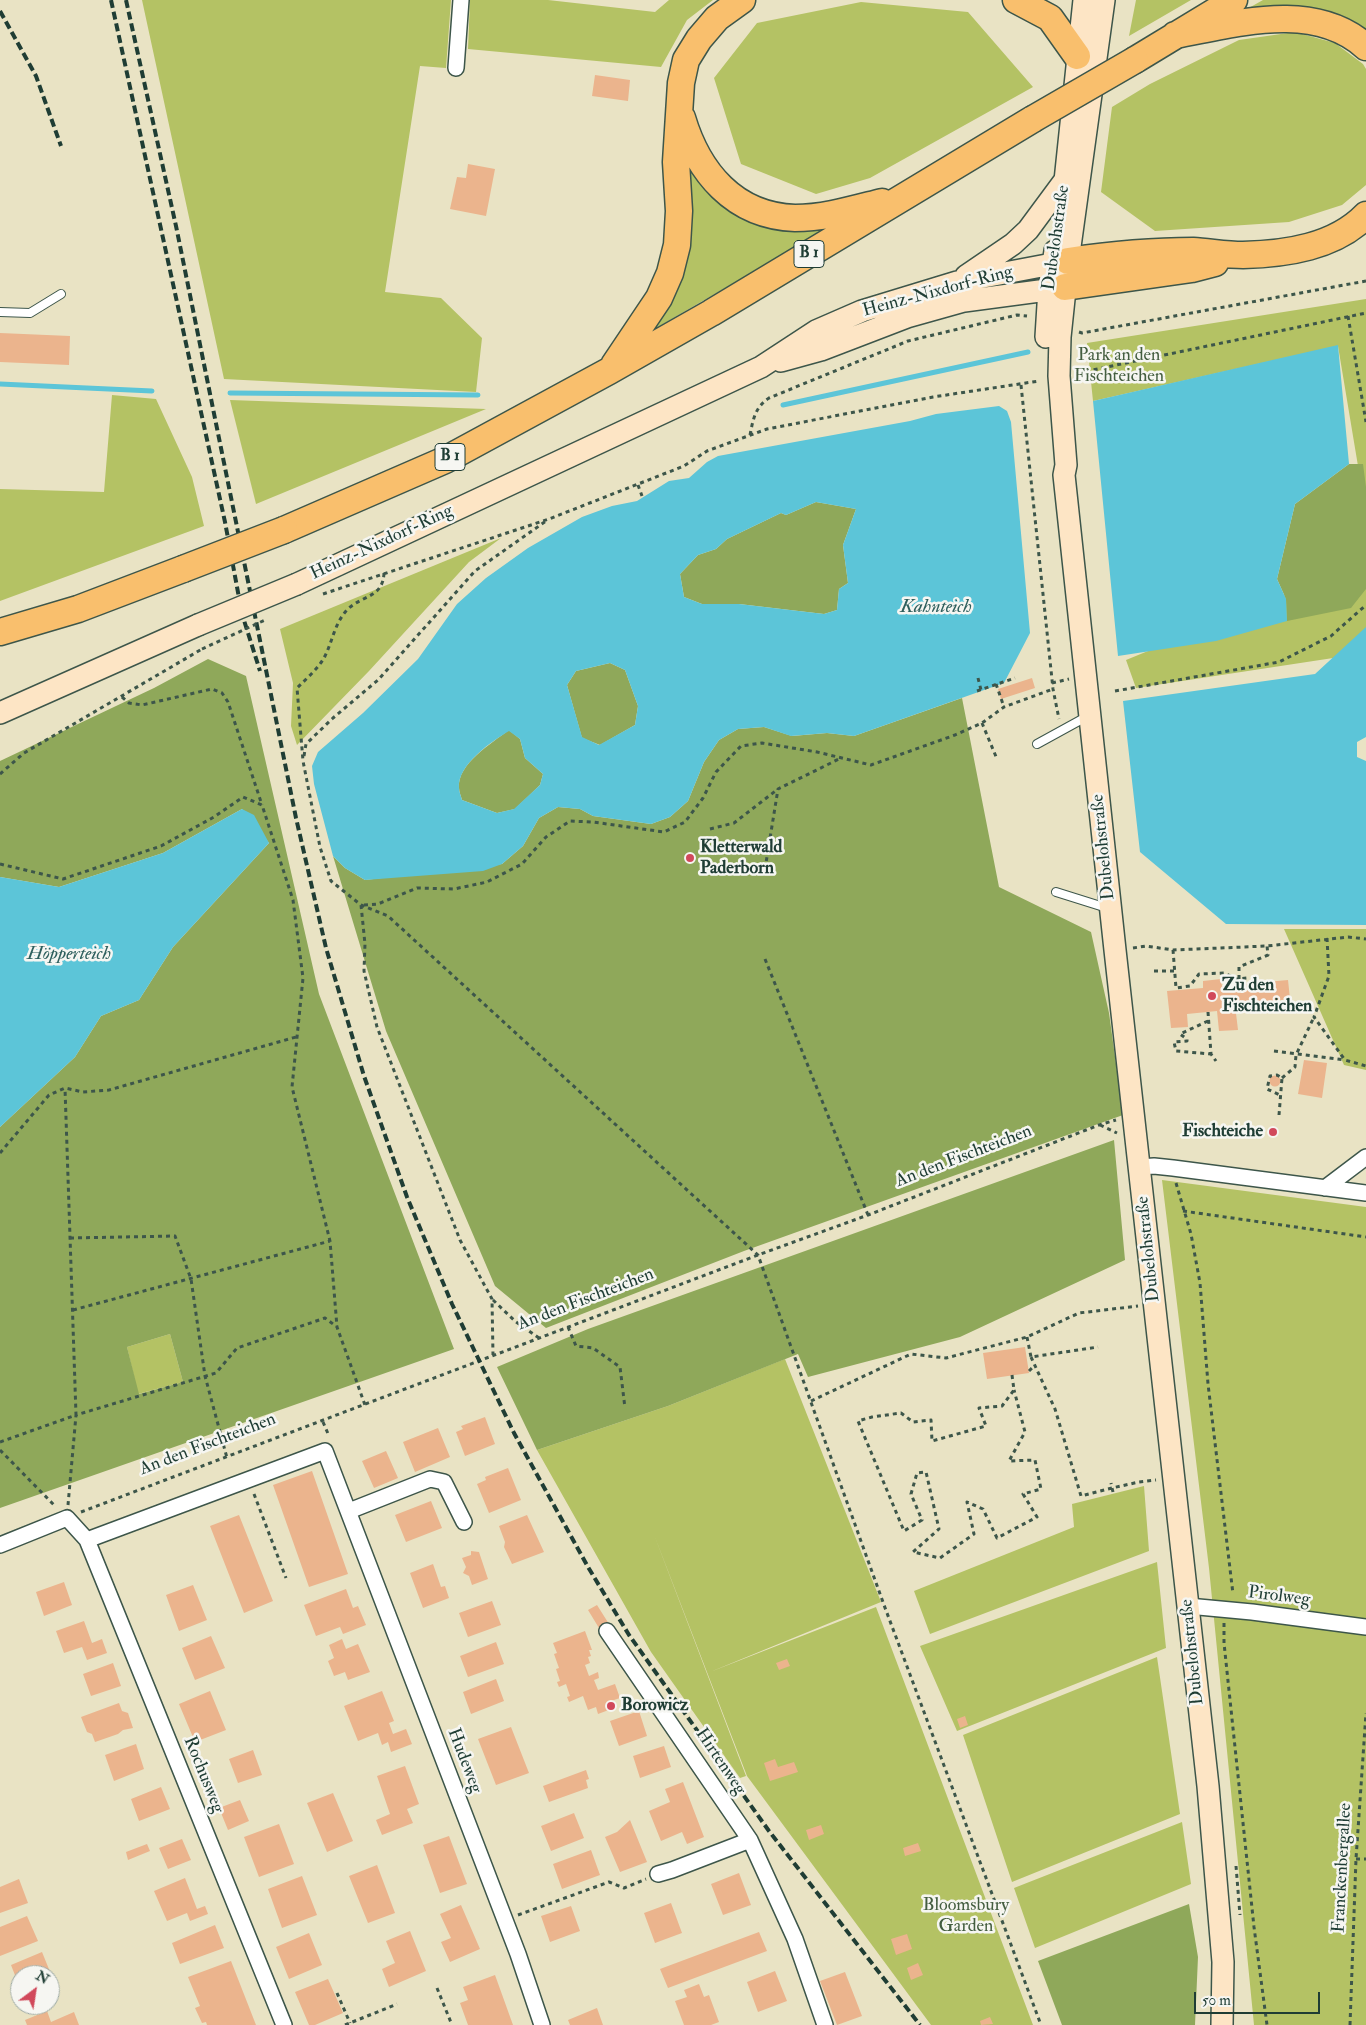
<!DOCTYPE html>
<html>
<head>
<meta charset="utf-8">
<style>
  body { margin:0 }
  #map { position:relative; width:1366px; height:2025px; overflow:hidden; background:#e9e3c4; font-family:"IM FELL Double Pica",serif }
  canvas { display:block }
  .north { position:absolute; left:10px; top:1965px; width:50px; height:50px; box-sizing:border-box; background:#f6f6f2; border:1px solid #a0aca6; border-radius:50%; rotate:31deg; font-size:14px; font-weight:700; line-height:20px; text-align:center; color:#1f3d34 }
  .north::after { content:''; display:block; margin:auto; width:18px; height:22px; background:#d1495b; clip-path:polygon(50% 0,100% 100%,50% 72%,0 100%) }
  .scale { position:absolute; left:1194px; top:1992px; width:126px; height:22px; box-sizing:border-box; border:2px solid #1f3d34; border-top:0; padding-left:6px; font-size:15px; line-height:18px; white-space:nowrap; color:#1f3d34; -webkit-text-stroke:4px #f6f6f2; paint-order:stroke }
</style>
</head>
<body>
<div id="map">
<canvas width="1366" height="2025"></canvas>
<div class="north">N</div>
<div class="scale">50 m</div>
</div>
<script>
const g = document.querySelector('canvas').getContext('2d');
g.lineJoin = 'round';
function paint(path, color) { g.fillStyle = color; g.fill(path, 'evenodd'); }
function trace(path, color, width, dash) { g.strokeStyle = color; g.lineWidth = width; g.lineCap = dash ? 'butt' : 'round'; g.setLineDash(dash || []); g.stroke(path); }
function write(font, color, halo, rows, align = 'center') {
  g.font = font + ' "IM FELL Double Pica",serif'; g.lineWidth = 5; g.setLineDash([]); g.textBaseline = 'middle'; g.strokeStyle = halo; g.fillStyle = color; for (const [text, x, y, turn = 0] of rows) {
    g.save(); g.translate(x, y); g.rotate((+turn || 0) * Math.PI / 180); g.textAlign = isNaN(turn) ? turn : align; if (halo) g.strokeText(text, 0, 0); g.fillText(text, 0, 0); g.restore();
  }
}
paint(new Path2D(`
  M142,0h309l-5,68 -26,-2 -35,226 56,6 41,40 -6,54 -252,-13z
  M470,0h78l107,12 14,-12h44l-26,20 -26,47 -193,-18z
  M1136,0h55l-62,36z
  M1263,0h103v35l-119,-26z
  M861,2l107,10 65,75 -163,91 -54,16 -75,-30 -27,-86 43,-55z
  M1295,32l40,11 28,21 3,5v116l-24,20 -53,17 -134,9 -54,-39 11,-85 38,-23 89,-44z
  M683,145l44,56 131,10 -202,117 -1,-4z
  M1366,299v198l-4,-7 -24,-144 -245,55 -6,-58z
  M112,395l44,4 36,78 12,49 -204,75v-112l104,3z
  M230,400l256,9 -230,95z
  M501,538l-32,24 -100,109 -72,74 -6,-19 2,-43 -13,-54z
  M1366,562v91l-230,35 -10,-28z
  M1284,929h82v141l-22,-5z
  M1162,1180l204,27v818h-112l-45,-457z
  M170,1334l13,48 -45,12 -11,-47z
  M785,1359l96,243 -171,70 166,-65 157,418h-102l-184,-249 -94,-244 93,244 -6,2 -89,-126 -114,-202 131,-44z
  M1144,1486l5,65 -219,83 -16,-43 160,-64 -2,-23z
  M1157,1562l9,86 -209,83 -37,-85z
  M1157,1657l23,157 -168,68 -49,-147z
  M1182,1822l9,62 -156,64 -21,-60z`), '#b4c264');
paint(new Path2D(`
  M1349,464h14l3,23v102l-15,19 -64,13 -1,-22 -9,-20 18,-75z
  M816,502l40,7 -13,36 5,38 -9,6 -2,21 -13,4 -85,-10h-37l-18,-7 -4,-23 18,-19 18,-6 11,-10 54,-26 5,2z
  M208,659l38,17 73,318 135,355 -454,159v-381l75,-70 26,-41 38,-16 34,-53 96,-104 -27,-34 -79,44 -104,34 -59,-10v-116l154,-73zM170,1334l13,48 -44,12 -12,-47z
  M610,663l15,7 13,36 -3,19 -35,20 -18,-7 -15,-53 9,-14z
  M962,698l37,189 92,45 18,81 14,102 -379,136 -198,77 -51,-42 -109,-255 -53,-175 12,12 20,12 137,-16 21,-18 16,-28 19,-11 22,2 13,7 58,8 19,-7 18,-16 16,-39 15,-22 19,-11 26,-2 28,9 35,-3 27,3z
  M509,730l11,9 5,19 18,16 -3,11 -25,24 -18,4 -35,-13c-1,-4 -3,-8 -3,-12 -2,-24 33,-45 50,-58z
  M1114,1140l11,120 -165,77 -152,40 -10,-23 -130,52 -131,44 -40,-83 91,-38z
  M1189,1904l9,53 -3,68h-133l-24,-64z`), '#8fa85a');
paint(new Path2D(`
  M1338,345l11,119 -54,40 -18,75 9,20 1,22 -71,20 -98,15 -25,-255z
  M999,406l8,5 4,11 19,211 -26,50 -150,53 -27,-3 -36,3 -27,-9 -26,2 -19,11 -15,22 -16,39 -18,16 -19,7 -58,-8 -13,-7 -22,-2 -19,11 -16,28 -21,18 -19,7 -118,9 -20,-12 -12,-12 -19,-72 -2,-18 6,-14 45,-39 55,-54 39,-55 29,-26 42,-30 54,-31 30,-11 25,-5 32,-20 20,-3 18,-16 11,-6 192,-35 26,-7zM816,502l40,7 -13,36 5,38 -9,6 -2,21 -13,4 -85,-10h-37l-18,-7 -4,-23 18,-19 18,-6 11,-10 54,-26 5,2zM610,663l15,7 13,36 -3,19 -36,20 -17,-8 -15,-52 9,-14zM509,731l11,8 5,19 18,16 -3,11 -26,24 -17,4 -35,-13c-1,-4 -3,-8 -3,-12 -2,-23 33,-47 50,-57z
  M1366,627v110l-9,5v15l9,4v164l-140,-1 -86,-72 -17,-151 192,-27z
  M242,809l12,6 15,28 -96,104 -34,53 -38,16 -26,41 -75,70v-250l59,10 104,-34z`), '#5cc5d8');
trace(new Path2D(`
  M0,384l152,7
  M230,393l248,2
  M783,405l245,-53`), '#5cc5d8', 5);
paint(new Path2D(`
  M595,75l35,5 -2,21 -36,-5z
  M468,164l27,5 -9,47 -36,-7 7,-32 9,1z
  M0,333l70,3 -1,29 -69,-3z
  M1032,678l3,10 -34,11 -3,-10z
  M1221,979l1,7 66,-6 2,19 -55,6 3,25 -19,1 -2,-20 -30,3 1,13 -17,1 -4,-37 36,-3v-7z
  M1304,1060l23,3 -5,35 -24,-4z
  M1269.5 1081a5.5 5.5 0 1 1 11 0a5.5 5.5 0 1 1-11 0Z
  M1025,1347l4,26 -42,6 -4,-26z
  M485,1417l10,27 -30,12 -9,-24 7,-3 -2,-3z
  M438,1428l12,29 -35,15 -12,-30z
  M386,1451l12,27 -24,10 -12,-27z
  M508,1468l13,32 -32,13 -12,-29 9,-4 -1,-3z
  M312,1471l36,103 -39,13 -36,-102z
  M431,1501l11,27 -36,14 -11,-27z
  M239,1515l34,86 -29,12 -34,-87z
  M527,1515l17,37 -32,12 -8,-17 1,-5 -6,-16z
  M471,1551l8,1 9,27 -16,6 -3,-9 -6,-3 3,-6 -4,-9 9,-3z
  M433,1564l8,23 4,-1 4,12 -26,10 -13,-35z
  M64,1582l8,23 -28,11 -8,-24z
  M193,1585l14,35 -28,11 -13,-36z
  M346,1589l7,19 5,-2 8,19 -23,9 -3,-7 -24,9 -12,-31z
  M492,1601l9,24 -33,12 -9,-24z
  M597,1605l12,19 -10,4 -11,-18z
  M84,1621l8,22 10,-4 5,14 -20,7 -5,-13 -18,6 -8,-22z
  M585,1631l7,19h-3l2,6 -3,1 2,6 -5,2 4,11 9,-4 1,6 -5,2 4,10 17,-6 5,14 -9,3 3,7 -16,6 -2,-7 -8,3 -5,-14 -14,6 -2,-5 3,-1 -4,-12 -7,3 -2,-5 3,-1 -4,-12 3,-1 -5,-14 3,-1 -4,-10z
  M211,1636l14,32 -30,12 -13,-32z
  M342,1639l4,10 12,-5 12,28 -22,8 -3,-8 -11,4 -6,-15 6,-3 -5,-13z
  M496,1642l8,22 -36,13 -8,-21z
  M787,1659l3,7 -11,4 -3,-7z
  M113,1663l8,23 -30,10 -8,-22z
  M496,1679l8,22 -33,13 -8,-22z
  M210,1691l16,39 -31,12 -16,-38z
  M382,1691l12,30 -5,2 4,11 13,-5 6,15 -21,8 -3,-10 -6,3 -4,-12 -20,8 -14,-35z
  M119,1703l3,8 6,2 5,15 -10,2 -5,4 -23,8 -3,-8 -5,-2 -6,-15z
  M639,1711l8,25 -28,10 -9,-25z
  M965,1716l3,9 -8,3 -3,-9z
  M511,1727l18,46 -33,12 -18,-46z
  M136,1744l8,25 -30,12 -9,-26z
  M664,1746l7,21 -31,11 -7,-22z
  M253,1750l9,25 -24,8 -9,-24z
  M775,1759l3,8 16,-5 4,10 -28,9 -6,-18z
  M405,1766l14,38 -12,5 6,14 -31,12 -6,-15 14,-6 -13,-38z
  M586,1770l3,9 -3,1 2,8 -39,14 -6,-16z
  M683,1782l21,55 -17,7 -5,-12 -21,9 -12,-30 21,-9 -5,-13z
  M161,1787l9,22 -31,12 -8,-22z
  M333,1793l20,48 -26,11 -20,-49z
  M240,1800l9,21 -21,9 -9,-22z
  M574,1813l10,25 -33,13 -10,-25z
  M630,1820l17,42 -27,10 -15,-35 12,-5z
  M279,1824l15,40 -35,13 -15,-40z
  M821,1825l3,9 -15,6 -3,-10z
  M449,1836l18,48 -27,9 -17,-48z
  M182,1839l9,21 -23,9 -9,-21z
  M918,1843l3,8 -16,5 -2,-8z
  M147,1844l3,7 -22,9 -2,-8z
  M591,1850l9,25 -38,14 -9,-25z
  M377,1865l18,48 -27,10 -19,-47z
  M739,1873l12,32 -28,10 -12,-31z
  M302,1876l15,39 -35,13 -14,-39z
  M185,1878l12,31 8,-3 3,8 -18,7 -3,-8 -20,8 -13,-30z
  M19,1879l9,24 -28,10v-26z
  M671,1903l11,30 -27,10 -11,-30z
  M461,1905l19,44 -30,13 -9,-20 10,-4 -11,-24z
  M571,1906l9,25 -30,11 -9,-26z
  M27,1916l11,25 -38,15v-29z
  M215,1925l9,23 -44,16 -8,-21z
  M410,1931l16,40 -37,16 -7,-18 13,-6 -9,-22z
  M759,1932l8,19 -99,37 -8,-19z
  M309,1933l13,32 -33,14 -13,-32z
  M907,1934l5,15 -16,6 -5,-16z
  M42,1952l13,32 -5,2v-11h-30v7l-2,1 -7,-18z
  M231,1961l25,64h-49l-1,-3 -4,1 -7,-15 5,-2 -12,-29z
  M918,1963l5,12 -12,5 -4,-12z
  M775,1971l12,30 -29,11 -11,-30z
  M845,1972l17,44 -25,9 -17,-44z
  M495,1975l18,50h-45l-8,-22 8,-3 -5,-13z
  M328,1979l15,34 -28,12h-6l-14,-33z
  M699,1984l5,13 5,-2 10,27 -8,3h-27l-9,-24 12,-4 -3,-7z
  M597,2008l6,17h-33l-2,-5z
  M47,2011l4,11 23,-10 5,13h-52l-2,-5z
  M990,2017l3,7 -12,1 -1,-4z`), '#ebb48d');
const service = new Path2D(`
  M0,312l30,1 31,-19
  M1037,744l51,-28
  M1056,892l51,16`);
const minor = new Path2D(`
  M456,68l5,-68
  M1140,1167l14,-1 19,2 193,25
  M1325,1188l41,-31
  M349,1511l81,-32 14,3 20,40
  M87,1540l238,-89 193,503 24,71
  M0,1545l67,-27 20,22 197,485
  M1188,1606l64,6 114,15
  M607,1631l143,209 45,99 30,86
  M658,1874l14,-4 78,-30`);
const secondary = new Path2D(`
  M1104,0l-36,261 -8,76 -1,39 7,89 -2,10 51,475 93,836 15,176 -1,63
  M1065,181l19,-181
  M966,276l47,-32 15,-14 37,-50
  M1046,337l3,-48 6,-38
  M781,361l40,-11 86,-33 57,-16 98,-13
  M297,584l464,-217 55,-36 46,-20 95,-29 111,-21
  M0,713l198,-88`);
const trunk = new Path2D(`
  M1016,0l34,18 27,38
  M1175,35c61,-11 139,-35 191,12
  M1135,60l99,-60
  M682,118c16,54 52,98 113,100 29,0 59,-9 87,-16
  M1068,261c41,-6 84,-10 125,-10 17,1 33,4 50,4 43,-1 92,-8 123,-40
  M1065,287l127,-18 23,-6
  M614,365l45,-67 11,-25 7,-28 2,-34 -3,-49 5,-79 5,-23 13,-21 18,-21 25,-18
  M284,530l161,-70 164,-89 102,-58 322,-194
  M0,632l78,-23 105,-40`);
trace(service, '#3d564a', 10);
trace(minor, '#3d564a', 18);
trace(secondary, '#3d564a', 24);
trace(trunk, '#3d564a', 29);
trace(new Path2D(`
  M1348,316l18,106
  M1079,332l3,1 284,-52
  M1078,373l288,-60
  M1021,385l32,304 6,30
  M750,435c3,-15 5,-28 19,-37l139,-57 109,-26 10,1
  M638,485l4,11
  M384,573c-1,24 -20,22 -35,35 -14,13 -16,32 -24,48 -6,12 -18,22 -28,32l6,73 17,86 11,34 30,24 27,11 370,339 126,350 157,420
  M323,594l226,-75 135,-53 23,-15 60,-22 166,-32 106,-16
  M978,678l3,12
  M1052,683l17,-4
  M996,684l8,23
  M977,691l38,-13
  M1115,691l164,-29 52,-26 35,-31
  M122,697l7,6 13,2 70,-16 10,4 6,9 34,103
  M982,723l15,36
  M304,756l2,-12 27,-26 45,-38 97,-109 71,-50
  M0,774l24,-21 178,-104
  M710,829l24,-6 44,-34
  M0,864l63,15 98,-33 53,-29 29,-20 19,8 31,95 10,78 -11,109 38,154 7,86 28,78
  M765,869l13,-80 61,-30
  M361,905l4,39 -1,27 13,56 83,213 32,59 1,56
  M364,905l14,-1 39,-16 37,1 33,-7 35,-18 24,-27 24,-16 23,1 71,10 21,-10 18,-24 13,-26 25,-26 21,-3 55,9 54,13 84,-30 27,-12 22,-16 49,-18
  M1327,938l2,38 -15,41 31,43 21,6
  M1133,948l13,-2 27,4 94,-4 81,-9 18,2
  M1173,950l3,38 14,-2 9,-12 25,-1 13,6 10,-1
  M765,959l103,256
  M1154,971h21
  M1239,979v-12l29,-12 -1,-9
  M1208,1012l3,42 5,7
  M1208,1021l-28,13 7,5v2l-13,1 2,9 35,3
  M1274,1051l71,9
  M1282,1078l13,-11 1,-12 18,-38
  M1279,1115l3,-37 -5,-3 -7,1 -3,13 13,6
  M1100,1125l17,8
  M0,1153l49,-58 16,-7 18,4 26,-2 187,-53
  M1176,1183l15,51 9,49 8,101 25,210
  M1183,1211l183,26
  M70,1238l105,-2 16,43 14,97 22,82
  M493,1300l23,22 23,16
  M73,1310l257,-69
  M568,1327l8,19 17,2 27,19 5,41
  M1027,1337l4,20 67,-10
  M1031,1357l24,52 26,87 31,-8 -1,-5
  M1029,1371l5,-5
  M1012,1375l2,15 -12,16 -23,2 7,18 -54,15 -1,-21 -18,2 -12,-9 -29,4 -14,4 46,110 18,-11 -11,-26 6,-21 9,-1 13,57 -26,23 27,6 34,-24 -7,-32 16,7 14,29 40,-21 -14,-23 18,-5 -6,-29 -26,1 16,-29 -11,-42
  M811,1401l100,-47 35,4 81,-21 52,-24 59,-7
  M323,1422l6,14
  M0,1442l76,-27 -11,-327
  M0,1450l56,57
  M1113,1492l-1,-4 27,-6 17,-2
  M254,1494l32,84
  M68,1505l8,-90 140,-42 21,-25 88,-30 12,9
  M81,1512l677,-257 110,-40 231,-90 17,-5
  M1224,1623v20l30,284 13,98
  M1356,1859h10
  M1236,1866l4,49
  M518,1915l91,-33 15,6 22,-9
  M437,1988l15,37
  M337,1993l13,30
  M345,2025l52,-21
  M1350,2025l6,-166 10,-146`), '#3d564a', 3, [4, 4]);
trace(service, '#fff', 8);
trace(minor, '#fff', 15);
trace(secondary, '#fde5c5', 21);
trace(trunk, '#f9bf6d', 26);
trace(new Path2D(`
  M111,0l114,522 17,92 18,57
  M126,0l50,226 120,592 30,130 38,128 43,121 45,107 62,129 74,134 41,68 140,196 151,194
  M0,11l36,65 25,70`), '#1f3d34', 4, [8, 4]);
const secondaryBridge = new Path2D(`
  M198,625l99,-41`);
const trunkBridge = new Path2D(`
  M1033,119l102,-59
  M183,569l101,-39`);
trace(secondaryBridge, '#3d564a', 24, []);
trace(trunkBridge, '#3d564a', 29, []);
trace(new Path2D(`
  M202,649l63,-29`), '#3d564a', 3, [4, 4]);
trace(secondaryBridge, '#fde5c5', 21);
trace(trunkBridge, '#f9bf6d', 26);
for (const [x, y, r, color] of [
  [690,858,5,"#d1495b"],
  [1212,996,5,"#d1495b"],
  [1273,1132,5,"#d1495b"],
  [611,1706,5,"#d1495b"]
]) { const dot = new Path2D(); dot.arc(x, y, r, 0, 2 * Math.PI); g.fillStyle = color; g.fill(dot); trace(dot, '#f6f6f2', 2); }
for (const [x, y, w] of [
  [809,254,30],
  [450,457,30]
]) { const box = new Path2D(); box.roundRect(x - w / 2, y - 13.5, w, 27, 4); g.fillStyle = '#f6f6f2'; g.fill(box); trace(box, '#1f3d34', 1); }
write('bold 16px', '#1f3d34', null, [
  ["B 1",809,254],
  ["B 1",450,457]
]);
write('18px', '#1f3d34', '#f6f6f2', [
  ["Dubelohstraße",1057,238,-82],
  ["Heinz-Nixdorf-Ring",938,292,-15],
  ["Heinz-Nixdorf-Ring",382,543,-25],
  ["Dubelohstraße",1104,847,-96],
  ["An den Fischteichen",964,1157,-21],
  ["Dubelohstraße",1149,1249,-96],
  ["An den Fischteichen",586,1300,-21],
  ["An den Fischteichen",208,1445,-21],
  ["Pirolweg",1279,1597,7],
  ["Dubelohstraße",1193,1652,-96],
  ["Hudeweg",464,1761,69],
  ["Hirtenweg",720,1762,56],
  ["Rochusweg",203,1775,68],
  ["Franckenbergallee",1343,1868,-87]
]);
write('18px', '#445e40', '#f6f6f2', [
  ["Park an den",1119,356],
  ["Fischteichen",1119,377],
  ["Bloomsbury",966,1906],
  ["Garden",966,1927]
]);
write('bold 18px', '#1f3d34', '#f6f6f2', [
  ["Kletterwald",700,848],
  ["Paderborn",700,869],
  ["Zu den",1222,986],
  ["Fischteichen",1222,1007],
  ["Fischteiche",1263,1132,"right"],
  ["Borowicz",621,1706]
], 'left');
write('italic 19px', '#2e5f5d', '#f6f6f2', [
  ["Kahnteich",936,608],
  ["Höpperteich",69,955]
]);
</script>
</body>
</html>
